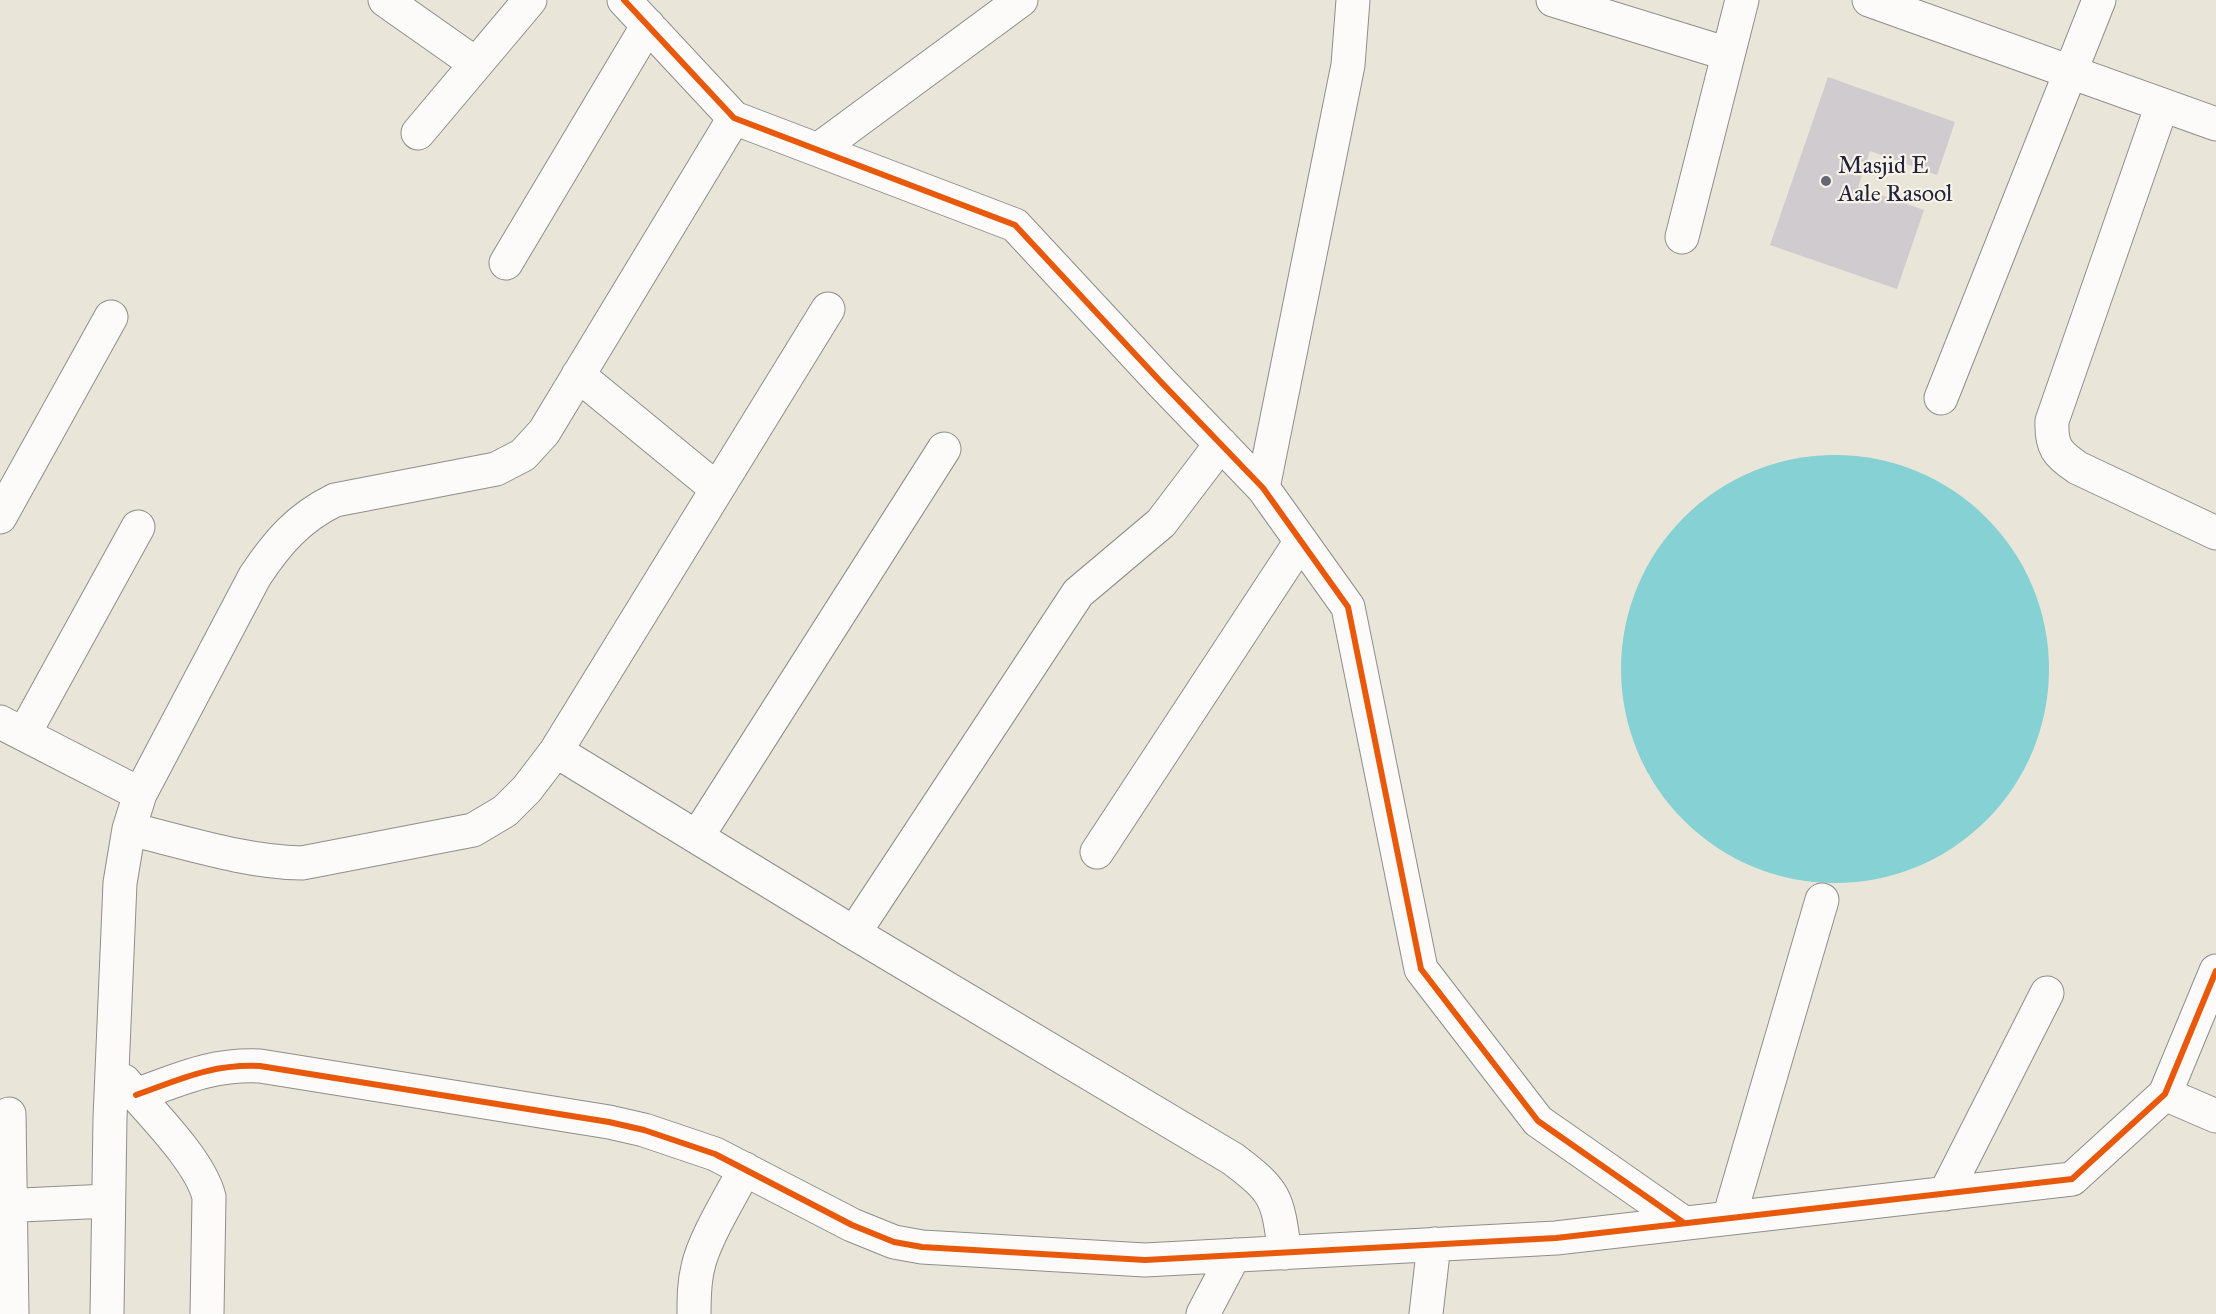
<!DOCTYPE html>
<html>
<head>
<meta charset="utf-8">
<style>
  body { margin:0 }
  canvas { display:block; background:#e9e5d8 }
</style>
</head>
<body>
<canvas width="2216" height="1314"></canvas>
<script>
const g = document.querySelector('canvas').getContext('2d');
g.lineJoin = 'round';
function paint(path, color) { g.fillStyle = color; g.fill(path, 'evenodd'); }
function trace(path, color, width, dash) { g.strokeStyle = color; g.lineWidth = width; g.lineCap = dash ? 'butt' : 'round'; g.setLineDash(dash || []); g.stroke(path); }
function write(font, color, halo, rows, align = 'center') {
  g.font = font + ' "IM FELL Great Primer",serif'; g.lineWidth = 4.5; g.setLineDash([]); g.textBaseline = 'middle'; g.strokeStyle = halo; g.fillStyle = color; for (const [text, x, y, turn = 0] of rows) {
    g.save(); g.translate(x, y); g.rotate((+turn || 0) * Math.PI / 180); g.textAlign = isNaN(turn) ? turn : align; if (halo) g.strokeText(text, 0, 0); g.fillText(text, 0, 0); g.restore();
  }
}
paint(new Path2D(`
  M1621 669a214 214 0 1 1 428 0a214 214 0 1 1-428 0Z`), '#86d1d4');
paint(new Path2D(`
  M1828,77l127,45 -18,53 -67,-24 -12,36 66,23 -27,79 -127,-44z`), '#d0cbcf');
const minor = new Path2D(`
  M385,0l91,64
  M624,0l110,118 281,107 145,156 103,107 85,119 73,362 117,152 146,102
  M1553,0l175,54
  M1869,0l347,124
  M2162,105l-110,316c-1,26 5,33 26,47l138,65
  M418,133l112,-133
  M819,149l202,-149
  M1682,237l60,-237
  M506,263l142,-238
  M578,375l139,114
  M1941,398l158,-398
  M1263,488l85,-423 5,-65
  M0,517l111,-200
  M0,722l140,72
  M24,734l114,-207
  M556,751l298,182 379,226c45,34 44,39 52,94
  M129,829c56,13 115,33 173,34l171,-33 32,-19 22,-22 29,-38 272,-442
  M697,837l247,-388
  M1097,852l204,-311
  M854,933l224,-340 83,-70 60,-79
  M124,1081c25,30 76,79 85,116l-2,117
  M2165,1094l51,22
  M136,1095c45,-16 75,-31 124,-29l349,56 35,8 71,24 137,71 42,17 28,5 223,13 411,-22 516,-59 93,-85 51,-123
  M9,1114l3,200
  M1945,1194l102,-201
  M0,1206l108,-5
  M1729,1218l93,-318
  M107,1314l3,-196 10,-235 9,-54 11,-35 115,-218c22,-33 43,-58 80,-76l161,-31 27,-14 21,-23 190,-314
  M694,1314c0,-16 0,-31 4,-47 6,-28 33,-71 47,-98
  M1203,1314l31,-59
  M1426,1314l8,-70`);
trace(minor, '#8f8e8b', 35);
trace(minor, '#fcfbf9', 33);
trace(new Path2D(`
  M624,0l110,118 281,107 145,156 103,107 85,119 73,362 117,152 146,102
  M136,1095c45,-16 75,-31 124,-29l349,56 35,8 71,24 137,71 42,17 28,5 223,13 411,-22 516,-59 93,-85 51,-123`), '#e8590c', 6);
for (const [x, y, r, color] of [
  [1826,181,6,"#686672"]
]) { const dot = new Path2D(); dot.arc(x, y, r, 0, 2 * Math.PI); g.fillStyle = color; g.fill(dot); trace(dot, '#f7f3e8', 2); }
write('24px', '#22223b', '#f7f3e8', [
  ["Masjid E",1838,167],
  ["Aale Rasool",1838,195]
], 'left');
</script>
</body>
</html>
